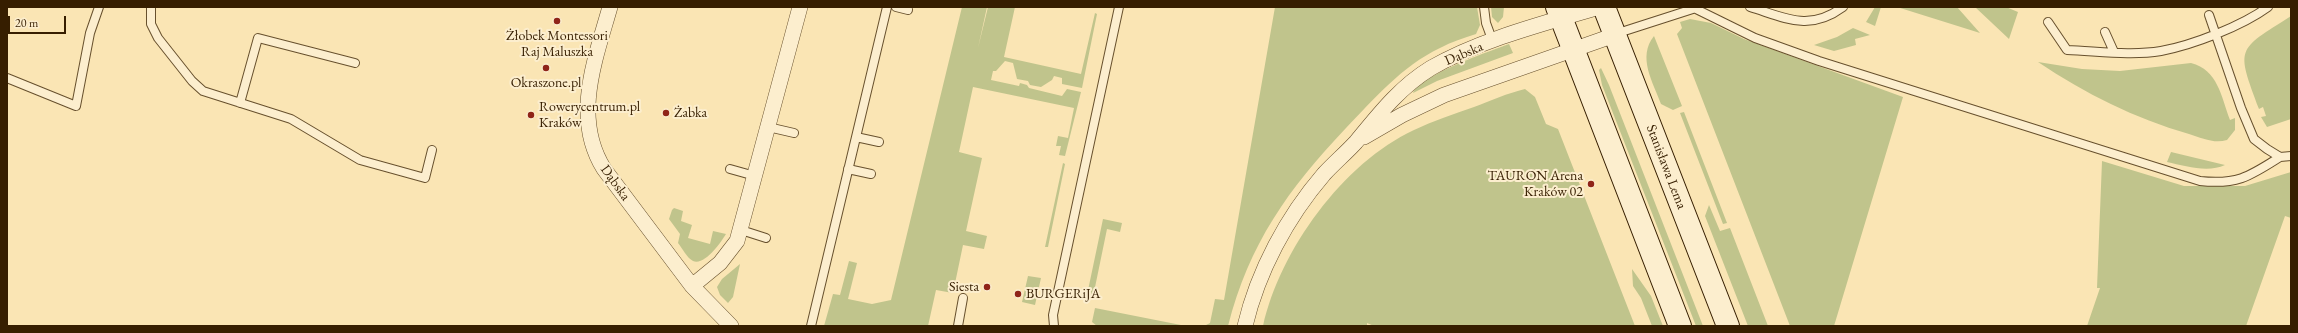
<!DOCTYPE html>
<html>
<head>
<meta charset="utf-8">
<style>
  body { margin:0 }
  #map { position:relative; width:2298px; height:333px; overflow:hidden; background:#fae5b4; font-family:"EB Garamond",serif }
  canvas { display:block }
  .frame { position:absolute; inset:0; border:8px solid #361e00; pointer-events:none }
  .scale { position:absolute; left:8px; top:16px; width:58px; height:18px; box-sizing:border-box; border:2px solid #361e00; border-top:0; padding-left:5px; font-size:12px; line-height:14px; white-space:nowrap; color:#361e00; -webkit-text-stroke:3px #fceece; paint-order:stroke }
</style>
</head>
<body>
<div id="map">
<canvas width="2298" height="333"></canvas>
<div class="frame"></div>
<div class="scale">20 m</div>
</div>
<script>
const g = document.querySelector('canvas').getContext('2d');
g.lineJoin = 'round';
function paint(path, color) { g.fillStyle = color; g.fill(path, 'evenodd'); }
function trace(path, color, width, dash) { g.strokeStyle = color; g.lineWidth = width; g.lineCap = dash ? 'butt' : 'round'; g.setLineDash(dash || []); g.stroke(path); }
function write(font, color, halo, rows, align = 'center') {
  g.font = font + ' "EB Garamond",serif'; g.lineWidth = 4; g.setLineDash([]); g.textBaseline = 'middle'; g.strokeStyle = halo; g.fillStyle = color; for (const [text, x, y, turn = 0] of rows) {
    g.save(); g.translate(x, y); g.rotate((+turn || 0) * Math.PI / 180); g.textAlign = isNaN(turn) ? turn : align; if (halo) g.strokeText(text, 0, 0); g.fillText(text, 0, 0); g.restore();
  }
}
paint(new Path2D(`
  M962,7h25l-9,41 10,-41h27l-11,50 77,17 14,-61 2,1 -15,74 -20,-4v-6l-8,-2 -2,4 -11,7 -11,-2 -2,-4 -11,-2 -4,-16 -8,-2 -9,10h-3l-2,9 28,6 1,-3 7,2 2,3 33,8 5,-7 14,3 -16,64 -6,-1 2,-9h-5l2,-10 10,2 6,-30 -101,-21 -14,65 23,6 -16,73 21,5 -3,13 -21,-4 -10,48 -17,-3 -8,36h-104l9,-32 7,1 9,-34 8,2 -9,36 24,5 19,-4z
  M1275,7h202l3,18 -4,9c-12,4 -25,8 -36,14 -38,18 -66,51 -94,80 -58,61 -97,116 -118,198h-24l6,-3 5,-24 9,1z
  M1491,7h13l-1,10 -5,6 -6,-6z
  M1875,7h6l-6,19 -9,-4z
  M1897,7h60l23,26z
  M1975,7h31l12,5 -9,27z
  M2291,16v103l-24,8 -6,-10 5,-1 -3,-9 -4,2c-23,-62 -23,-58 32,-93z
  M1690,19l21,4 33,16 159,58 -69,229h-44l-113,-292 5,-6 -2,-6z
  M1853,28l17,7 -15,4 1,6 -22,6 -20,-6 23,-8z
  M1654,36l28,70 -9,4 -12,-6c-8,-22 -24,-47 -7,-68z
  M1509,44l4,9 -76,28 -24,12c6,-17 77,-42 96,-49z
  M2038,62l44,7 38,2 71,-8c27,7 30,33 39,57l5,-2v12l-8,10c-13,4 -25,-2 -38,-6 -55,-16 -103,-40 -151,-72z
  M1601,68l8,17 94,241h-7l-94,-241 -3,-15z
  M1525,89l10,8 11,27 12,5 77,197h-261l-7,-3v3h-104c17,-76 80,-163 151,-196 19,-9 40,-16 60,-23 16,-6 34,-14 51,-18z
  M1684,112l43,111 -4,1 -43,-111z
  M2171,152l54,13c-17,8 -40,1 -58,-3z
  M2102,161l82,25h61l46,-14v46l-6,-2 -39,110h-159l13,-38h-3z
  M1063,163l2,1 -17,83h-3z
  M1709,205l11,26 10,-3 38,98h-20l-43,-110z
  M674,208l9,3 -2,10 11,4 -4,13 22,6 3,-13 13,3c-5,8 -21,32 -33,27 -6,-3 -11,-13 -15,-18l2,-9 -11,-15 3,-9z
  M1103,219l19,4 -2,9 -13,-3 -14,68 -6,-2z
  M740,264l-7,33 -5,6 -8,-8 -3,-8 5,-8z
  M1632,269l19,27 12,30h-11l-11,-28 -8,-12z
  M1028,276l13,2 -6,27 -13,-3z
  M1095,308l91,18h-89l-5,-4z`), '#c0c48c');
const service = new Path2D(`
  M151,7v17l7,14 34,43 11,10 88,28 69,41 65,18 7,-28
  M896,7l12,3
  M1484,7l2,16 7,19
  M1750,7c36,11 59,25 93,0
  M1694,8l61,30 64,23 381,120c38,4 50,-5 80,-24
  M2209,15l32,93 13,31 13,10 13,8 11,-1
  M2048,22l19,28c30,1 64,6 94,1 32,-6 81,-25 107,-44
  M2105,32l9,20
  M1615,34l84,-27
  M7,78l69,28 14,-73 9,-26
  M240,103l18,-65 97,25
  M768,127l26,6
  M856,137l23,5
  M730,169l25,7
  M848,169l23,5
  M741,230l25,8
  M811,326l76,-319
  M958,326l5,-28
  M1054,326l-1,-11 66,-308`);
const minor = new Path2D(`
  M610,7c-15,53 -38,111 -6,162l88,117 39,40
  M1364,137l38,-22 42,-20 171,-60
  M692,286l28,-23 17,-22 63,-234
  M1245,326c13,-55 42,-109 79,-152 10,-11 22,-21 32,-32 23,-28 44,-55 75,-74 48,-28 114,-45 168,-61`);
const secondary = new Path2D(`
  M1557,7l123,319
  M1604,7l124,319`);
trace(service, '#67502d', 10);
trace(minor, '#67502d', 16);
trace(secondary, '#361e00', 24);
trace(service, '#fceece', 8);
trace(minor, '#fceece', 15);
trace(secondary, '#fceece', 22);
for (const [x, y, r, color] of [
  [557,21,4,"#8f2418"],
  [546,68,4,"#8f2418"],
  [666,113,4,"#8f2418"],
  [531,115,4,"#8f2418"],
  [1591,184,4,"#8f2418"],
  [987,287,4,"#8f2418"],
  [1018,294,4,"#8f2418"]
]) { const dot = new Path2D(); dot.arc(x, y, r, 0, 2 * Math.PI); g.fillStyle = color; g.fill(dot); trace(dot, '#fceece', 1.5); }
write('14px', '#361e00', '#fceece', [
  ["Żłobek Montessori",557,36,"center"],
  ["Raj Maluszka",557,52,"center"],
  ["Okraszone.pl",546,83,"center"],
  ["Rowerycentrum.pl",539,107],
  ["Kraków",539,123],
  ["Żabka",674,113],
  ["TAURON Arena",1583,176,"right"],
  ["Kraków 02",1583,192,"right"],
  ["Siesta",979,287,"right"],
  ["BURGERiJA",1026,294]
], 'left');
write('14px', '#361e00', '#fceece', [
  ["Dąbska",1464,54,-23],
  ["Stanisława Lema",1666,167,69],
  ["Dąbska",615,183,54]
]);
</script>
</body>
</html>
